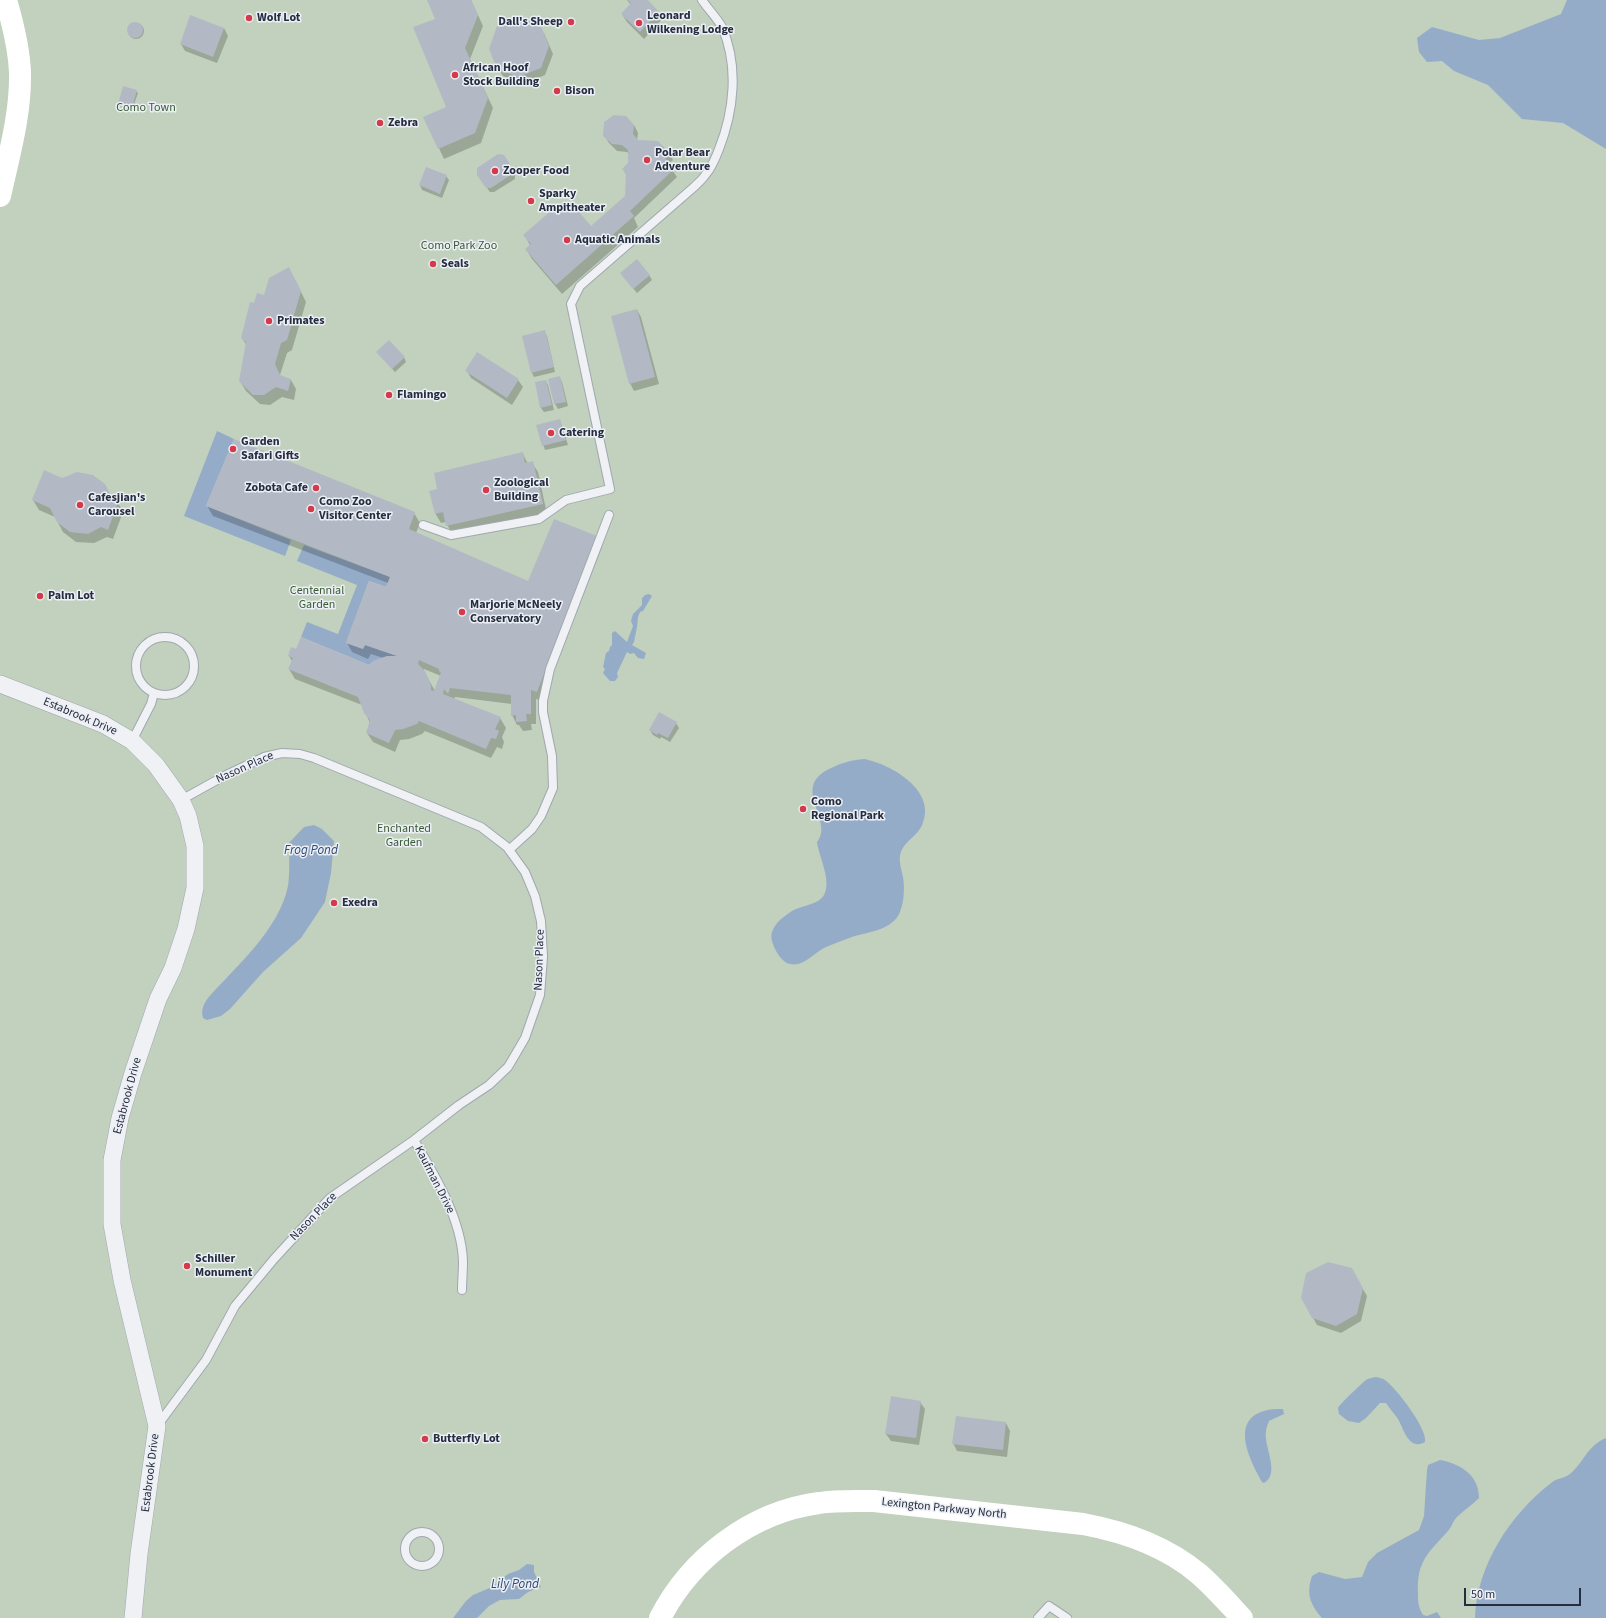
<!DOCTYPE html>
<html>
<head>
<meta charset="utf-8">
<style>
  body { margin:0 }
  #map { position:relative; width:1606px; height:1618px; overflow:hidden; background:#dce0e7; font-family:"Source Sans 3",sans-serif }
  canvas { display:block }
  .scale { position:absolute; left:1464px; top:1588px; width:117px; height:18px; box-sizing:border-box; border:2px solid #252d3e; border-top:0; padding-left:5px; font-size:12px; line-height:14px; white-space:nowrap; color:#252d3e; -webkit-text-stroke:3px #eceff5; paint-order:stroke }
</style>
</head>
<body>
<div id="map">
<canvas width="1606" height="1618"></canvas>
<div class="scale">50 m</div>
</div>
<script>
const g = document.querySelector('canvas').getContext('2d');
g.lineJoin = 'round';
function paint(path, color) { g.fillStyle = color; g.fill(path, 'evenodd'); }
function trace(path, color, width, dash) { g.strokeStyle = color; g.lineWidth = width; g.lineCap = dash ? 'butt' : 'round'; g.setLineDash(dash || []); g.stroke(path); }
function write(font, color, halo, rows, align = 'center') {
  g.font = font + ' "Source Sans 3",sans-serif'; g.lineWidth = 3; g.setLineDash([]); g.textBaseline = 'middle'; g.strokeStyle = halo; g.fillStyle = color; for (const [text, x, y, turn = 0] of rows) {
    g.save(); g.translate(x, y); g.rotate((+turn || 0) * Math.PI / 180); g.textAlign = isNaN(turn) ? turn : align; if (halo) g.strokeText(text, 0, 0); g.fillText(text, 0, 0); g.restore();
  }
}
paint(new Path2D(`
  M0,0h1606v1618h-1606z`), '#c1d1bd');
paint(new Path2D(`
  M1567,0h39v149l-43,-26 -41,-4 -34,-34 -34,-14 -12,-10 -15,1 -8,-10 -2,-14 15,-11 47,13 21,-2 61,-24z
  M217,431l17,8 -28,67 85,34 -6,16 -101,-40z
  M304,545l86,32 -4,10 -17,-6 -23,62 17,6 2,-4 32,11c-11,0 -20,2 -28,9l-68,-28 6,-15 31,12 19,-49 -60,-24z
  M649,594l3,2 -9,15 -3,1 -2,5 -1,10 -3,15 -2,3 14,8 -2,6 -6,-1 -4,-5 -4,1 -3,-2 -10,21 1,4 -3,4h-5l-7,-8 2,-4 -2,-2 3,-14 3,-2 1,-4 2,-2v-12l3,-2 12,11 6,-16 -2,-5 2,-7 9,-9v-7l3,-3z
  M864,759c27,5 74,32 58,66 -5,12 -20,17 -22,31 -1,7 2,15 3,21 2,11 1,29 -5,39 -10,15 -31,16 -46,21 -9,3 -19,7 -28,11 -11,6 -21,19 -34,16 -8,-1 -16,-15 -18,-23 -2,-7 1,-13 6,-19 4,-4 9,-8 14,-11 10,-6 26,-6 32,-16 8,-14 -5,-38 -7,-53 18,-21 -27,-54 12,-73 12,-6 22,-9 35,-10z
  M314,825l8,4 12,12 -3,32 -6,29 -24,36 -38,34 -33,37 -9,7 -14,4 -4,-2c-2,-8 0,-13 5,-20 29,-33 71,-68 80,-112 2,-14 1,-30 1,-43l15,-16z
  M1376,1377c3,1 6,1 9,3 11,8 43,49 40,62 -16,9 -21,-12 -27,-23 -4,-6 -9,-11 -12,-16h-6l-14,15 -7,5 -11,-2 -9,-7c0,-2 -1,-4 -1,-6 1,-3 24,-25 28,-28 3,-2 6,-2 10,-3z
  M1283,1409l1,5 -15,7c-1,3 -3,7 -3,10 -3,14 15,43 -2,52l-2,-1c-11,-20 -33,-61 2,-71 6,-2 13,-2 19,-2z
  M1606,1438v180h-131c2,-53 35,-103 76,-135 5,-5 13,-4 19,-9 14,-12 17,-28 36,-36z
  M1440,1460c21,4 39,15 39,38 -7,7 -15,12 -21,18 -5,4 -6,11 -10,15 -20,22 -31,30 -30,61 0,9 0,15 5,23l4,1 10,-4 4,6h-119c-12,-14 -16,-24 -10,-42l7,-4 26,7 17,-2 6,-15 9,-9 42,-23 5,-14 3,-46 1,-5z
  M527,1564l7,1v7l7,15 -13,5 -9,7 -19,1 -11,6 -12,12h-24l13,-17 7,-6 19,-8 16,-13 11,-4z`), '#95acc9');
paint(new Path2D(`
  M428,0h43l12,26 -13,33 23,49 -12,35 -37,16 -19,-41 23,-10 -11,-89z
  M627,0h19l12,12 4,7 -18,20 -17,-17 -5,-8 9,-9z
  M128 31a8 8 0 1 1 16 0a8 8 0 1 1-16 0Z
  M224,28l4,8 -11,27 -32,-12 -4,-7z
  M544,33l9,21 -8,21 -22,9 -20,-8 -5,-8z
  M136,91l2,2 -6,17 -12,-4 -1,-2z
  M634,125l4,8 -1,7 32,13 4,7 -5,4 9,13 -43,41 4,9 -76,67 -30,-35 -6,-10 4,-4 -5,-9 42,-22 24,13 35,-31 1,-20 -4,-7 6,-6v-9l-2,-2 -10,-1 -8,-8 -5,-8z
  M427,168l19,8 3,4 -7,18 -20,-8 -2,-5z
  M512,169l3,5v5l-21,13h-4l-9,-12z
  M649,275l3,5 -15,13 -13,-16z
  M294,278l12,24 -14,48 -5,3 -7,22 1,1 10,4 5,9 -2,11 -12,-3 -12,8 -10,-1 -14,-13 -6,-10 7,-35 -5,-8 13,-33 10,-9z
  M637,310l4,7 18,67 -25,7 -4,-8z
  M544,332l3,4 8,36 -21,5 -2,-4 -9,-36z
  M377,352l27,5 2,5 -11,10z
  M467,371l51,9 5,7 -11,18 -41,-27z
  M560,378l2,4 6,24 -10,3 -3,-5 -5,-24z
  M546,381l2,4 6,25 -10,2 -3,-4z
  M560,420l8,25 -23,5 -8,-24z
  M523,454l5,10 4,-1 6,9 9,42 -94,22 -7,-14 -5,1 -6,-10 4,-23z
  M62,479l43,6 8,15 5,3 5,9 -10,27 -6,-2 -13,6 -18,-1 -13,-10 -8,-15 -16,-7 -6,-10z
  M207,506l207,7 6,10 -4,10 112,50 68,-46 6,10 -60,154 -6,-2v25h-5l1,6 -9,1 -4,-6h-2l-5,-10v-11l-57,-7 -1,3 46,18 6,10 -4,9 2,5 -2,7 -5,-2 -6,11 -66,-27 -3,3 -13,5 -9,1 -5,12 -22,-10 -6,-9 3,-10 -8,-18 -67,-26 -6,-10 3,-8 -3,-5 80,10 14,-8 -12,-4 -3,5 -16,-7 -5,-9 39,-54 2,-6 -175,-67zM424,669l17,7 -6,15 -11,-20z
  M676,723l3,5 -9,14 -9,-5 -1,2 -7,-4 -3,-5z
  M1351,1269l16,27 -6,25 -20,12 -24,-8 -15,-27z
  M920,1402l5,7 -6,36 -28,-4 -5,-7z
  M1006,1423l4,8 -3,26 -50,-6 -4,-8z`), '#0003');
paint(new Path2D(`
  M427,0h44l7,15 -13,33 23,50 -13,35 -37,16 -15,-32 23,-10 -33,-80 22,-8z
  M628,0h20l11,12 -19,20 -19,-18 10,-11z
  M190,15l34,13 -11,29 -33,-13z
  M517,17l23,7 9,22 -8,22 -23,9 -21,-8 -8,-20 8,-23z
  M127 30a8 8 0 1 1 16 0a8 8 0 1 1-16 0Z
  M123,86l14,4 -5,18 -14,-4z
  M614,115l12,1 8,9 -1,9 5,6 20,1 12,12 -6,4 10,12 -44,42 4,5 -78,69 -31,-36 6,-5 -8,-9 36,-31 8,8 7,-6 17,20 34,-30 1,-23 -4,-4 6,-6v-13l-6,-5 -10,-1 -9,-8 1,-14z
  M498,154l6,1 9,14 -1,5 -21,14h-5l-9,-13v-7z
  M426,167l21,8 -7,19 -21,-9z
  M637,259l13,16 -17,14 -13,-16z
  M289,267l12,24 -14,49 -6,3 -6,21 5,11 11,4 -3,12 -12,-4 -12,8h-11l-14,-14 7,-39 -5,-4 9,-36 4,1 3,-10 7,2 5,-17z
  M637,309l18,68 -26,7 -18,-68z
  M545,330l9,37 -23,6 -9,-37z
  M389,340l16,17 -13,12 -16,-17z
  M477,352l42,27 -12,19 -42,-27z
  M560,376l6,26 -12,2 -6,-25z
  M546,380l6,25 -12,3 -5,-26z
  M560,419l6,21 -24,6 -6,-21z
  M234,439l181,73 -6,17 119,52 26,-62 43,17 -60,156 -6,-2v24h-5l1,7 -11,1v-7l-5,1v-21l-61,-7 -2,6 -4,-5 -1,5 58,23 -6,12 4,2 -3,8 -5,-1 -5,11 -67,-28 -2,3 -14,5 -8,1 -6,13 -23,-10 4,-13 -6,-7 -6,-16 -70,-28 5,-11 -5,-2 3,-9 5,2 5,-12 68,28 4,-4 14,-5h10l-32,-11 -2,4 -17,-6 23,-62 17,6 4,-10 -184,-71zM419,660l20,9v2l2,1 -7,19 -3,-1v-5l-6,-14 -7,-7z
  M523,452l2,11 8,-2 10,43 -97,22 -3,-14 -8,2 -6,-23 8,-2 -3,-16z
  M44,470l18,8 15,-6 16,3 12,9 7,15 6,3 -10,28 -7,-3 -13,7 -18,-2 -13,-10 -7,-14 -18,-8z
  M659,712l18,10 -9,16 -10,-5 -1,2 -8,-5z
  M1328,1262l24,6 11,20 -6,26 -21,12 -24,-8 -11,-20 5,-25z
  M891,1396l30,5 -5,37 -31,-4z
  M956,1416l50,6 -3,28 -51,-6z`), '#b3b9c4');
const lane = new Path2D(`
  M423,525l28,10 88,-16 27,-19 44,-11 -39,-185 9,-18 114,-99c4,-4 9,-8 12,-13 6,-7 10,-17 13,-25 15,-38 20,-83 3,-122 -5,-9 -14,-18 -20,-27
  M136 666a29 29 0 1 1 58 0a29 29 0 1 1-58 0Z
  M132,741l19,-37 3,-11
  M509,850l23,-21 9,-13 12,-28 -1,-32 -9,-44v-11l7,-32 59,-154
  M414,1140c21,35 48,80 49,122 0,10 -1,19 -1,28
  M157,1426l49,-66 29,-54 39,-47 56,-61 84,-58 45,-35 30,-20 19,-18 17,-29 15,-43 3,-38 -2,-36 -6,-25 -10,-24 -18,-25 -26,-20 -167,-69 -14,-4 -18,-1 -18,4 -38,18 -45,25
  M405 1549a17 17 0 1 1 34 0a17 17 0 1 1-34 0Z
  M1038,1618l11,-12 18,12`);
const street = new Path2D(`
  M0,684l103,40 29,17 24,24 25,35 7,16 7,30v42l-9,41 -13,39 -15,31 -25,74 -13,45 -8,42v64l10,56 35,146 -18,128 -6,64`);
trace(lane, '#a1a7b1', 10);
trace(street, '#a1a7b1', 18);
trace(lane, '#eff1f5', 8);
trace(street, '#eff1f5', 17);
trace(new Path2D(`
  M0,196c9,-41 21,-82 20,-124 -1,-24 -7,-48 -14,-72
  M660,1618c31,-60 91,-106 159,-115 18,-3 36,-2 55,-2l209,23c43,8 83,22 116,50 16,14 29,29 43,44`), '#fff', 22);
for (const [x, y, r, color] of [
  [249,18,4,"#d43a4a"],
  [571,22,4,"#d43a4a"],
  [639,23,4,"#d43a4a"],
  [455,75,4,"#d43a4a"],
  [557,91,4,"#d43a4a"],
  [380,123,4,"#d43a4a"],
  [647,160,4,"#d43a4a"],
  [495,171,4,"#d43a4a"],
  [531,201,4,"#d43a4a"],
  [567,240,4,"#d43a4a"],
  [433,264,4,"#d43a4a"],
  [269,321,4,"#d43a4a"],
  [389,395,4,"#d43a4a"],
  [551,433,4,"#d43a4a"],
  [233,449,4,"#d43a4a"],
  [316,488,4,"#d43a4a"],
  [486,490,4,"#d43a4a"],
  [80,505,4,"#d43a4a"],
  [311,509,4,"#d43a4a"],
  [40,596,4,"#d43a4a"],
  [462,612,4,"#d43a4a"],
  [803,809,4,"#d43a4a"],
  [334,903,4,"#d43a4a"],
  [187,1266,4,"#d43a4a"],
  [425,1439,4,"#d43a4a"]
]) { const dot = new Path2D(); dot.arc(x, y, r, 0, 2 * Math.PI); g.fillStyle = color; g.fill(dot); trace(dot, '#eceff5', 1.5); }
write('bold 12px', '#252d3e', '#eceff5', [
  ["Leonard",647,16],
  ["Wilkening Lodge",647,30],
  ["Wolf Lot",257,18],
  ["Dall's Sheep",563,22,"right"],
  ["African Hoof",463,68],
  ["Stock Building",463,82],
  ["Bison",565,91],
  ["Zebra",388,123],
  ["Polar Bear",655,153],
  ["Adventure",655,167],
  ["Zooper Food",503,171],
  ["Sparky",539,194],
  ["Ampitheater",539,208],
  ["Aquatic Animals",575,240],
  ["Seals",441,264],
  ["Primates",277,321],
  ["Flamingo",397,395],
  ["Catering",559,433],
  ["Garden",241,442],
  ["Safari Gifts",241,456],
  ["Zoological",494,483],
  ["Building",494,497],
  ["Zobota Cafe",308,488,"right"],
  ["Cafesjian's",88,498],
  ["Carousel",88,512],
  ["Como Zoo",319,502],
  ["Visitor Center",319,516],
  ["Palm Lot",48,596],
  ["Marjorie McNeely",470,605],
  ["Conservatory",470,619],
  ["Como",811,802],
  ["Regional Park",811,816],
  ["Exedra",342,903],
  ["Schiller",195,1259],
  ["Monument",195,1273],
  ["Butterfly Lot",433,1439]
], 'left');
write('12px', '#385a32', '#eceff5', [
  ["Como Town",146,108],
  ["Como Park Zoo",459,246],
  ["Centennial",317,591],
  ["Garden",317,605],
  ["Enchanted",404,829],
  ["Garden",404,843]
]);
write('12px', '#252d3e', '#eceff5', [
  ["Estabrook Drive",80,717,23],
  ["Nason Place",245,768,-24],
  ["Nason Place",540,960,-88],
  ["Estabrook Drive",128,1096,-75],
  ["Kaufman Drive",434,1180,63],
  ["Nason Place",314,1217,-46],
  ["Estabrook Drive",151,1473,-83],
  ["Lexington Parkway North",944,1509,6]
]);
write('italic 13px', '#2e4a74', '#eceff5', [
  ["Frog Pond",311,851],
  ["Lily Pond",515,1585]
]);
</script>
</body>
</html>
